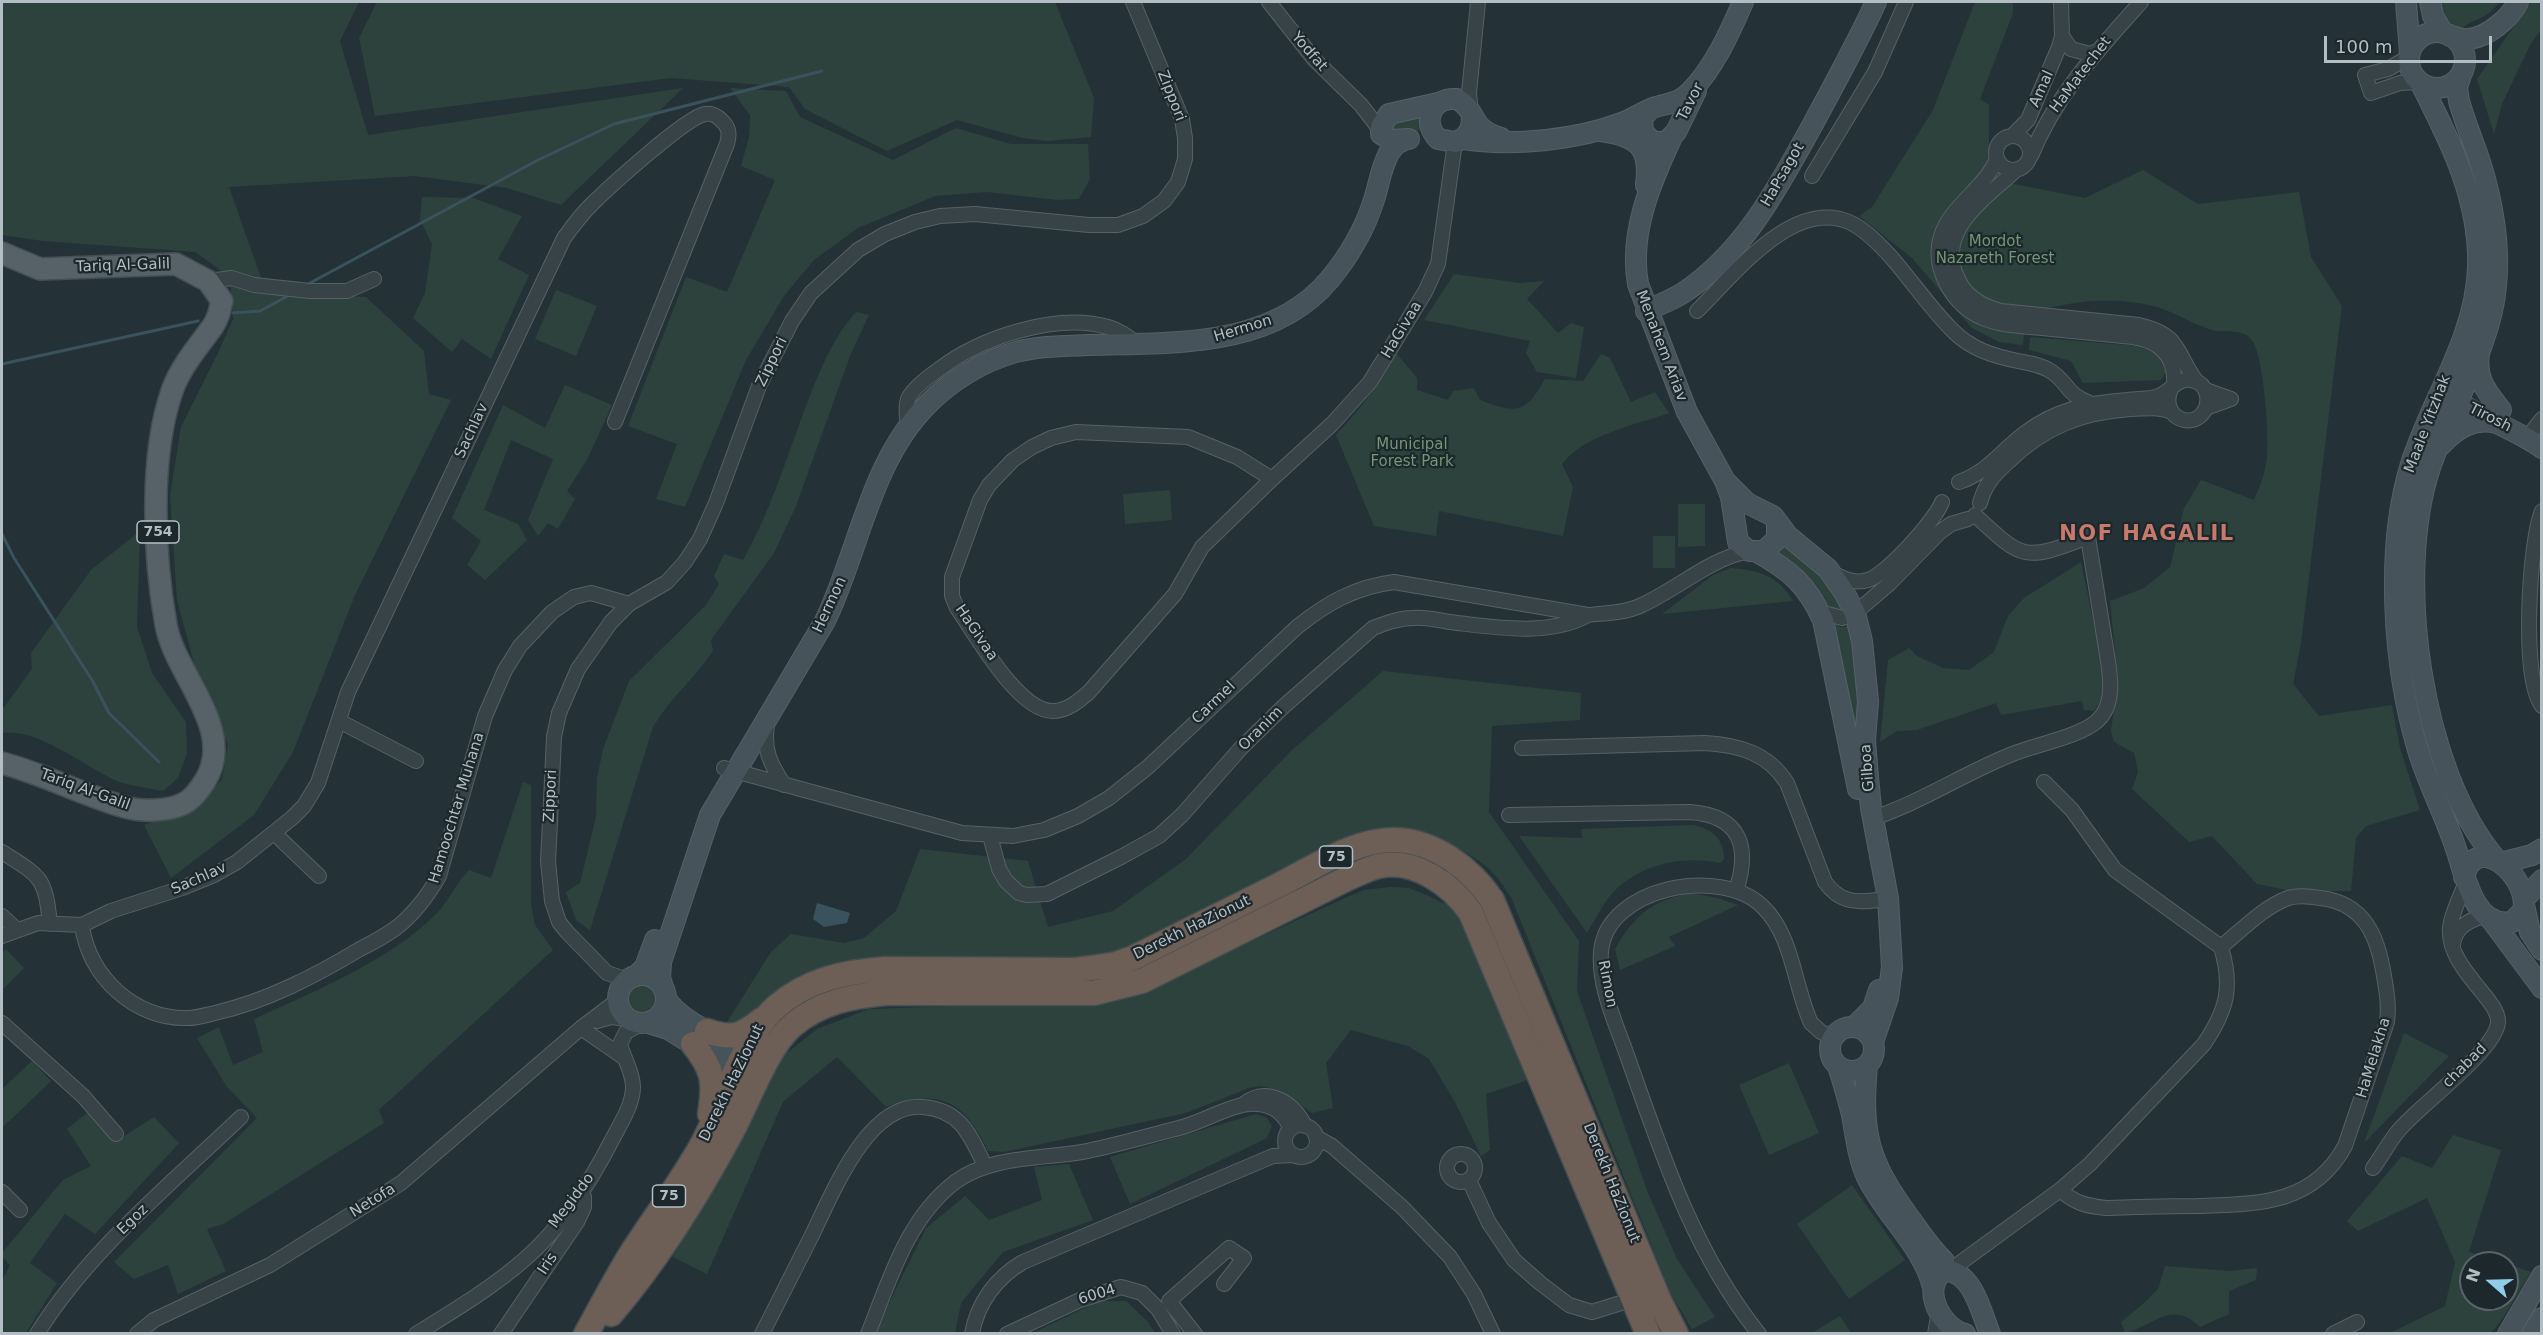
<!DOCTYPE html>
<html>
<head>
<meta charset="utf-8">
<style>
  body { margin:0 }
  #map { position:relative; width:2543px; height:1335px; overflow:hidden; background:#243237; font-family:"DejaVu Sans",sans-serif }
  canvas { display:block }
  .frame { position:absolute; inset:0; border:3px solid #b3bec4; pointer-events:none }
  .north { position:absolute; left:2459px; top:1251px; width:60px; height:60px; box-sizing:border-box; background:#1d282d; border:2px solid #596469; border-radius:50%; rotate:290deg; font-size:16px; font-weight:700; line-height:24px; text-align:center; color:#b3bec4 }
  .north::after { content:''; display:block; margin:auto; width:21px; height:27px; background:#91cceb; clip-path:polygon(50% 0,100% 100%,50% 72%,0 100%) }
  .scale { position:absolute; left:2324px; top:36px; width:168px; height:27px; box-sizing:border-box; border:3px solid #b3bec4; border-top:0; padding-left:8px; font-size:18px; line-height:21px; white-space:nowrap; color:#b3bec4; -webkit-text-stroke:4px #1d282d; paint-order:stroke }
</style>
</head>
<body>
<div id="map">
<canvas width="2543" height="1335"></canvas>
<div class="frame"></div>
<div class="north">N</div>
<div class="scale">100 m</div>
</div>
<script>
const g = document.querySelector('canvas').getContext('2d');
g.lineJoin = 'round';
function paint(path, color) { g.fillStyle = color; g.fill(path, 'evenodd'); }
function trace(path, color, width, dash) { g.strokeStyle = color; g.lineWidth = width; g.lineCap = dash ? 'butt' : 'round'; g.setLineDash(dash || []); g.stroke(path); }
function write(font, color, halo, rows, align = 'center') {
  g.font = font + ' "DejaVu Sans",sans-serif'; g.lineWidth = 4.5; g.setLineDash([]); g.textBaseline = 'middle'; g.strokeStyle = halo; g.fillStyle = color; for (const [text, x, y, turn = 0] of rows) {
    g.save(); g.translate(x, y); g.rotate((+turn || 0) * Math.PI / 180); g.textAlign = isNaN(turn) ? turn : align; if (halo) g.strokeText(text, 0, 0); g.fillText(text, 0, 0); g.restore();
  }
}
paint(new Path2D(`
  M2,2h357l-19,39 28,94 315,-47 -122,117 -54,-17 -92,-12 -186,11 37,105 100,5 58,54 5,43 22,6 -96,195 -62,157 -39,63 -83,63 -27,-53 53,-21 25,-24 6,-36 -26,-51 -25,-93 -7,-105 11,-68 37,-74 15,-34 -3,-42 -35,-25 -152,-11 -41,-6z
  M377,2h678l39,96 -3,39 -44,4 -24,-3 -66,-18 -70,31 -82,-42 -16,-22 -118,-9 -296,38 -16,-78z
  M1975,2h38v11l-33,86 9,6v74l96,19 58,-28 55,34 101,-12 12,65 31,49 -41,337 -8,41 26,32 73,-11 8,43 20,62 -54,16 -10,12 -5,53h-59l-35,-7 -45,-48 -23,6 -57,-53 6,-17 -4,-19 -20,-11 -3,-11 7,-52 -8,-78 34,-13 26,-21 14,-59 17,-28 53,20c6,-14 12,-29 13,-44 2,-21 -3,-103 -16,-117 -9,-11 -27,-6 -39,-9 -19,-6 -36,-17 -55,-23 -44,-12 -88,-6 -131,7l-3,31 -24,-3 -27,-14 -60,-70 -53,-42 13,-9 61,-97z
  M2435,2h65c-17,20 -24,15 -41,28l-5,-6 -5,-1 -7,-6z
  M2531,2h10v28l-10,13 -29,61 -8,30 -17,-55z
  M730,88l56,3 14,26 93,43 63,-32 55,16h77l2,35 -11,20 -22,1 -70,-8 -52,4 -77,32 -44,32 -30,36 -38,64 -61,147 -29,-8 21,-55 -49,-18 58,-149 41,15 48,-112 -34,-14 8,-29 1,-22z
  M1423,113v17l-25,3 -6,-6 7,-8z
  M422,197l51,1 49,18 -24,43 31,16 -38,84 -29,-20 -10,13 -39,-34 12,-25 7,-49 -12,-24z
  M1454,274l66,9 24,-2 -17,18 31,34 13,-10 13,4 -8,51 -39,-6 -11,-19 4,-12 -106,-21z
  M556,290l41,16 -21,50 -41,-17z
  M856,312l13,3 -19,41 -54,150 -22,47 -63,87 2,11c-18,27 -43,47 -60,76l-63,203 -14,-10 -10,-28 14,-9 16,-66 1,-39 6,-29 26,-68 77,-76 13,-21 -5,-8 10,-22 19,6c26,-46 42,-97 60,-146 14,-36 27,-73 53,-102z
  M2030,337l108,9 20,9 8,17 -5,8 -78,3 -12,-22 -42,-11z
  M1396,353l21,25v12l31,10 5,-9 21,-3 6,12c37,14 45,14 65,-21l38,2 18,-27 9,4 21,44 24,-10 14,21c-34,12 -85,22 -107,51l11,23 -10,49 -124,-25 -3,25 -62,-10 -38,-91c25,-27 42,-49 60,-82z
  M565,385l47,20 -25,55 -20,31 8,8 -17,30 -10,-6 -10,13 -10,-16 25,-61 -42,-19 -27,70 34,14 9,16 -42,40 -18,-15 14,-24 -29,-23 51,-113 42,23z
  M1170,490l2,30 -47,4 -2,-30z
  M1678,504h27v42l-27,1z
  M140,531l-3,96 15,46 34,49 1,31 -9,25 -15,13c-15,-3 -32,-5 -46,-10 -33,-14 -78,-53 -115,-48v-23l30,-41 -1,-16 60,-83z
  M1653,536h22v32h-22z
  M1784,542l28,21 33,45 -8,4 -4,-2 -25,-26 -35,-27z
  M2081,562l24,116 -3,21 -8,12 -10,-1 -2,-9 -81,14 -5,-12 -79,27 -20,1 -17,11 8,-82 21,-12 8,8 26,12 26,2 25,-18 14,-36 16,-18z
  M1731,568c29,2 47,8 62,33l-131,13 51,-39z
  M1829,622l12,5 10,-1 9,48 -4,91z
  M1383,671l198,22 -1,27 -88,6 -3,86 90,129 -2,50 71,202 29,66 38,58 -23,12 -21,-35 -160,-397c-6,-8 -11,-17 -17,-23 -25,-27 -66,-37 -100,-44l-268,120 -53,12 -206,-3 -122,65 -18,-2 44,-70 20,-18 53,9 20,-5 32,-27 24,-62 108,12 20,66 65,-16 73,-52 106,-109z
  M523,782l8,3v119l4,21 18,25 -174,160 5,13 -159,100 -18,6 19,42 -48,23 -10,-29 -34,14 -20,-17 143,-144 -30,-31 -30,-49 22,-11 14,38 30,-13 -9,-33c59,-27 137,-59 182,-105 13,-13 20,-31 33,-44l22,8z
  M1694,825c19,5 30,14 30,34l-3,4c-40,-8 -84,1 -112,34 -8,11 -15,24 -22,36l-68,-97 63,2 -1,-9z
  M1391,887l18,1 22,9 22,11 12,17 72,152 -51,17 4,56 -9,6 -26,-54 -26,-43 -21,-13 -57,-16 -25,33 7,45 -21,5 -18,-13 -20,-11 -13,-3 -12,2 -63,25 -182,39 -16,-1c-24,-51 -48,-63 -102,-44l-49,-50 -54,45 -76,172 -34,-17 104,-196 40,-32 52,-20 212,-7 69,-14 195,-90 19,-8z
  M1692,893l26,5 20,7 -69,32 6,9 -55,24 -5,-21c20,-35 38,-49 77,-56z
  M6,949l18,19 -22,22v-37z
  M626 1000a16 16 0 1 1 32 0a16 16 0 1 1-32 0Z
  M2404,1033l45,23 -85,87z
  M32,1061l19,20 -48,46 -1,-2v-36z
  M1789,1063l30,70 -50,22 -30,-70z
  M92,1109l23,33 39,-25 25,26 -84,91 -30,-20 -35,49 27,20 -31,50h-24v-52l8,-16 -8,-8v-4l61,-73 28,-14 -24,-37z
  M1256,1114l11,4 5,8 -5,12 -137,66 -20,-47z
  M2453,1135l48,15 -32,102 34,11h-32v36h36v-35l24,8 -28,46 -12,15h-101l55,-27 10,-44 -28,-64 -69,33 -11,-10 55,-65 30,12z
  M1069,1164l24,56 -90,32 -42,51 -6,30 -81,1 52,-106 39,-32 24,24 53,-20 -8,-33z
  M1852,1185l53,75 -56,39 -52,-75z
  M2165,1266l65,5 27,-3 -1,12 -27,11v23l-29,13c-28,-28 -46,-1 -75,6l-4,-11 22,-18 15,-15z
  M1099,1301h27l22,21 7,11h-122z
  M1840,1316l11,17h-39z`), '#2d423c');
paint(new Path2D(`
  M817,903l33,10 -3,10 -23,4 -11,-8z`), '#3a525d');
trace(new Path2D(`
  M310,283l228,-123 76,-36 208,-53
  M233,313l27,-2 26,-14
  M2,364l196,-43
  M2,534l12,24 78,122 17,33 50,49`), '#3a525d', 3);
const street = new Path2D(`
  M1269,2l45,57 47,46 20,26
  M2062,36l9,13 19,5 7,-3
  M2409,57l-21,12 -23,6 6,18 29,-10 19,-1
  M1471,113l-2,-20 9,-91
  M1996 153a17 17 0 1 1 34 0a17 17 0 1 1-34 0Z
  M2012,136l16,-16 31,-73 3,-11 -1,-34
  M2031,156c24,-60 68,-107 110,-154
  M1997,159c-13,30 -46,46 -56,77 -10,32 12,70 42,82 18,8 40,8 59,10 30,3 61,6 91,9 27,4 43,20 41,48
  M2015,171c-30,28 -81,60 -57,108 8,18 24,27 43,32l138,14c43,10 36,28 58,57
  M1812,176l63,-104 31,-70
  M208,281l24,-3 22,7 56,6h37l27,-12
  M1697,311c36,-35 95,-113 152,-89 16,7 31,23 42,35 21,24 39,51 62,74 18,18 40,25 65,30 11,2 24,4 34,11 17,12 15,23 38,31
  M2206,390l25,9 -25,9
  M908,426c-1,-9 -3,-18 0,-27 5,-11 20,-22 30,-29 41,-32 118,-58 170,-43 11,3 19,9 28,16
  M2527,438l15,-19
  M1272,479l-35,-22 -49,-20 -112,-5 -25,6 -19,9 -19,13 -24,25 -9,15 -28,77v19l5,12c18,26 62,104 96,103 14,0 26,-10 36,-19l86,-98 27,-47 70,-68 60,-55 38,-42 55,-90 13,-28 17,-122
  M1959,482c28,-9 43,-32 66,-49 31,-24 64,-30 103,-33 10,-1 22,-1 31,-4 12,-5 18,-18 32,-16 26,4 19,45 -7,40 -16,-4 -19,-21 -12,-33
  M1980,503c5,-19 14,-28 28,-41 36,-35 74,-50 123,-53 14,0 28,-3 41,3
  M2542,511c-13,32 -21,168 0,195
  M1832,573c12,6 23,11 36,7 18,-5 68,-61 74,-78
  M1820,612l22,6 13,-5 34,-29 51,-52 11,-8 17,-5
  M339,721l77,40
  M767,726c-4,24 4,39 17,59
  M1522,748l183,-5c34,2 63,10 82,40l38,99c14,20 30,21 53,18
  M724,768l238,65 51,3 31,-6 34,-14 31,-18 39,-31 149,-140c30,-24 58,-40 97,-45l194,33c17,-2 38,-2 54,-10 37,-17 67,-46 107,-54
  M2044,782l28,28 43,60 106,77
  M1509,815l181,-3c52,4 60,36 46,79
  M1873,818c49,-16 93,-46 142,-65 24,-9 62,-16 81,-31 18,-15 15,-41 12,-61l-20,-124c-64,24 -64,24 -113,-22
  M274,833l45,43
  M990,836l9,33 7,12 13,12 8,2 20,-1 74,-37 38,-21 23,-21 59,-67 42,-41 90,-79c13,-5 26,-10 40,-10 12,-1 25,2 37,4 43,5 98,15 138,-7
  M2,852c39,25 43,24 48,72
  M2,916l14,13
  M82,925c6,51 53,95 106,93 9,0 18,-3 27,-5 52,-12 100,-37 145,-64 12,-6 25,-13 36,-21 18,-14 31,-31 43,-52l46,-160 20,-46 15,-24 32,-34 22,-15 17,-4 38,11
  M2,936l36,-13 44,2 29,-14 71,-23 32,-13 23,-13 55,-44 12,-12 14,-23 30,-91 216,-454c8,-11 16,-22 26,-32 17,-17 96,-89 115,-92 7,-1 11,1 16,6 8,7 9,13 6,24l-112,278
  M2453,945c2,-19 17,-25 33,-30
  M628,980l-21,-7 -40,-41 -8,-10 -7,-21 -4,-40 2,-39 4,-85 5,-24 19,-44 33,-47 18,-18 38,-22 18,-20 15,-23 16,-36 43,-117 33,-65 19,-28 47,-43 27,-16 30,-12 25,-6 35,-2 114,11h29l25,-9 21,-15 14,-19 7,-23v-21l-3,-19 -49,-117
  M597,1021l14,-4 17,2
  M2,1023l81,73 33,38
  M581,1028l42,29
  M1245,1103c23,-17 49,0 60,23
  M1285 1141a16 16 0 1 1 32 0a16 16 0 1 1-32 0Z
  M1316,1137l16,9 70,61 48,50 24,37 19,40
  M1447 1168a14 14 0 1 1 28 0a14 14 0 1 1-28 0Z
  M2373,1168c9,-12 16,-26 26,-38 21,-25 95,-78 99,-107 3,-23 -52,-55 -48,-96 2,-15 10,-29 15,-43
  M1469,1180l20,43 25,37 26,23 29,22 23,7 48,-15
  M2060,1190c15,13 26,16 46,18 31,-1 61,-2 92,-2 59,-2 115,-1 147,-60l42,-124c2,-16 0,-29 -3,-46 -6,-39 -19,-73 -64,-78 -11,-2 -22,-3 -32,0 -26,10 -46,32 -67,49
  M2,1192l18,18
  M1949,1271l111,-81 30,-26 114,-120c23,-34 29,-57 17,-97
  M37,1334c51,-83 134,-150 204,-217
  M137,1334l17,-14 116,-55 131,-82 180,-155 37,-28
  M416,1334c37,-23 76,-46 109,-75 37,-32 66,-78 88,-121 8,-15 20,-34 20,-51 0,-15 -9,-28 -13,-43l6,-12 15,-8
  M501,1334l76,-112 7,-15v-10l-4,-4
  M762,1334c16,-32 32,-63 48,-95 21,-41 56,-137 113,-132 38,3 47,28 62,59
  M868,1334c22,-55 39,-115 87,-152 35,-26 85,-23 127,-30 32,-6 65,-16 97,-24 22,-5 55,-26 78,-24 17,1 27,10 34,25
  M972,1334c5,-31 25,-57 51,-72l250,-106 20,-1
  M1007,1334l73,-34 41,-13 21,6 16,16 15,25
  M1195,1334l-26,-33 60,-53 15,10 -20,26
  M1759,1334c-66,-83 -95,-175 -130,-273 -11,-33 -31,-73 -28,-109 5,-65 120,-87 162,-45 30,29 31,79 48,116l10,9 12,6
  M1935,1334l4,-23
  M2333,1334l24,-12`);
const secondary = new Path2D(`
  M2406,2l4,51
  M2430,2l3,14 10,17
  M2409 60a28 28 0 1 1 56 0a28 28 0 1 1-56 0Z
  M2450,36c7,1 13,4 19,3 19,-2 41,-21 49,-37
  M2462,72l-5,15 2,14c6,22 15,42 22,64 12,39 19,80 15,121 -5,62 -47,123 -66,182 -36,108 -9,302 65,390
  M2421,84c30,59 59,116 57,183 -2,70 -46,131 -67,197 -26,83 -18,202 7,286 11,36 29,69 40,105 8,25 18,74 54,67l11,-11c8,-33 -46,-82 -59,-34
  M1648,111l-6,8 1,13 10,10h13l10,-10 20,-41
  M1472,117c0,13 -5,21 -17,25l-17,-3c-17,-18 -6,-42 19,-40 22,12 10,29 44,39
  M1601,131c37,5 50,16 45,54
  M1409,139l-18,1 -10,-6v-7l8,-13 49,-11
  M1462,139c49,8 116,1 162,-17 10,-4 19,-10 29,-14 14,-5 26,-4 37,-16 24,-24 40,-60 53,-90
  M1671,139c-21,45 -42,95 -33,145l49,128 38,69 6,16 7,45 11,9h15l13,-12v-17
  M1646,311c12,-6 26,-11 37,-18 62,-41 95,-106 130,-169 22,-41 44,-81 63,-122
  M2479,354c-4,25 8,38 22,56
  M2448,394c27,23 65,33 94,54
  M2441,445c15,-16 33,-28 56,-22
  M1725,481l22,22 26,13 15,20 40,33 16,23 11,21 7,28 6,60 -3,40 3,36 3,31 17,90 4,69 -4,31 -15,44
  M1757,552c34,19 50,33 66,68l35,169
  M2501,863l31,-8 10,-6
  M2524,899l18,-19
  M2524,905l6,27 12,18
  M2490,918l52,70
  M618 999a24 24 0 1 1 48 0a24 24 0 1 1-48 0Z
  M636,976l9,-9 10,-27
  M663,987l-3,-9 1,-16 49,-147 115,-194c34,-70 45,-159 102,-216 23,-24 56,-44 89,-53 23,-6 48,-6 72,-7 82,-3 183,5 242,-66 19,-23 35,-51 44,-79 5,-16 7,-32 15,-47l7,-9 9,-4
  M666,999c22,31 65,37 88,66
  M648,1023l20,6 69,43 12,1
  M1854,1027l19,-19 6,-18
  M1830 1049a22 22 0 1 1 44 0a22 22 0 1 1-44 0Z
  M1867,1065c-6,69 1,96 42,152 11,15 21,31 35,44v10
  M1838,1066c5,16 10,32 14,49 4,21 6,43 15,62 18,38 56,69 66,110
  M1965,1334c-24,-6 -45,-46 -21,-63 28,-2 38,43 46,63
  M2508,1334l34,-58
  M2532,1334l10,-16`);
const primary = new Path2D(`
  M2,253l38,16 136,-5 32,17 14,20c-2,5 -2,12 -5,17 -2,7 -8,13 -12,19 -13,17 -26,34 -33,54 -23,66 -18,167 -6,234 9,50 71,105 39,156 -5,8 -13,19 -22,23 -15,7 -41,8 -58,3 -42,-12 -81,-33 -123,-44`);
const highway = new Path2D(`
  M707,1031c27,9 34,5 56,-12
  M693,1044c21,26 22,38 17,70
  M611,1314c46,-54 85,-116 119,-179 17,-30 37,-89 63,-110 27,-23 59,-29 93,-32h208l48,-12 206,-103c10,-4 21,-10 31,-12 36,-8 73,19 92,47l177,421
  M586,1334c15,-27 29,-54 45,-80 24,-37 51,-73 72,-111 20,-38 43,-110 73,-136 32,-28 69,-35 109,-38l191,1 37,-5 20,-7c48,-24 96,-48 144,-72 35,-17 77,-47 118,-46 40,1 76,29 97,60l167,400 17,34`);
trace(street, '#566166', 16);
trace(secondary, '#566166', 22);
trace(primary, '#444f54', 24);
trace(highway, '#434e53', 27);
trace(street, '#384348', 14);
trace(secondary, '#46535b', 20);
trace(primary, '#566268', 21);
trace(highway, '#6d5e56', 24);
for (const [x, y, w] of [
  [158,532,42],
  [1336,857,33],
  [669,1196,33]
]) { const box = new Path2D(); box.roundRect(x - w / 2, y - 11, w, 22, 4.5); g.fillStyle = '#1d282d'; g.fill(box); trace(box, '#b3bec4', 1.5); }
write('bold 14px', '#b3bec4', null, [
  ["754",158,532],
  ["75",1336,857],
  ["75",669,1196]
]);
write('15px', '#b3bec4', '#1d282d', [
  ["Yodfat",1309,52,49],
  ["HaMatechet",2081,75,-53],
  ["Amal",2042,89,-66],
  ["Zippori",1171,96,69],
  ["Tavor",1691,102,-63],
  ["HaPsagot",1783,175,-60],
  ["Tariq Al-Galil",123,266,-2],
  ["Hermon",1243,329,-17],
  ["HaGivaa",1402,330,-59],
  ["Menahem Ariav",1661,346,69],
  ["Zippori",772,362,-64],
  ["Tirosh",2490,418,27],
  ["Maale Yitzhak",2428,424,-69],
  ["Sachlav",472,431,-65],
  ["Hermon",830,605,-65],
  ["HaGivaa",976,633,56],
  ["Carmel",1214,703,-44],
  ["Oranim",1261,729,-45],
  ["Gilboa",1868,768,-94],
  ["Tariq Al-Galil",85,790,20],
  ["Zippori",551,796,-87],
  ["Hamoochtar Muhana",457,808,-73],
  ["Sachlav",199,879,-24],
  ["Derekh HaZionut",1192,928,-26],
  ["Rimon",1607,984,79],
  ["HaMelakha",2374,1058,-73],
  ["chabad",2465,1066,-45],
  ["Derekh HaZionut",732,1083,-64],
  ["Derekh HaZionut",1611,1183,68],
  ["Netofa",373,1201,-32],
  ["Megiddo",572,1201,-53],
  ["Egoz",133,1220,-44],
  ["Iris",548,1264,-56],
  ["6004",1097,1295,-17]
]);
write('15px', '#759774', '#1d282d', [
  ["Mordot",1995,242],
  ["Nazareth Forest",1995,259],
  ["Municipal",1412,445],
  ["Forest Park",1412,462]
]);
g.letterSpacing = '1.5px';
write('bold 21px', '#c77a6b', '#1d282d', [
  ["NOF HAGALIL",2147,535]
]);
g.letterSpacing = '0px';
</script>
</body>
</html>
